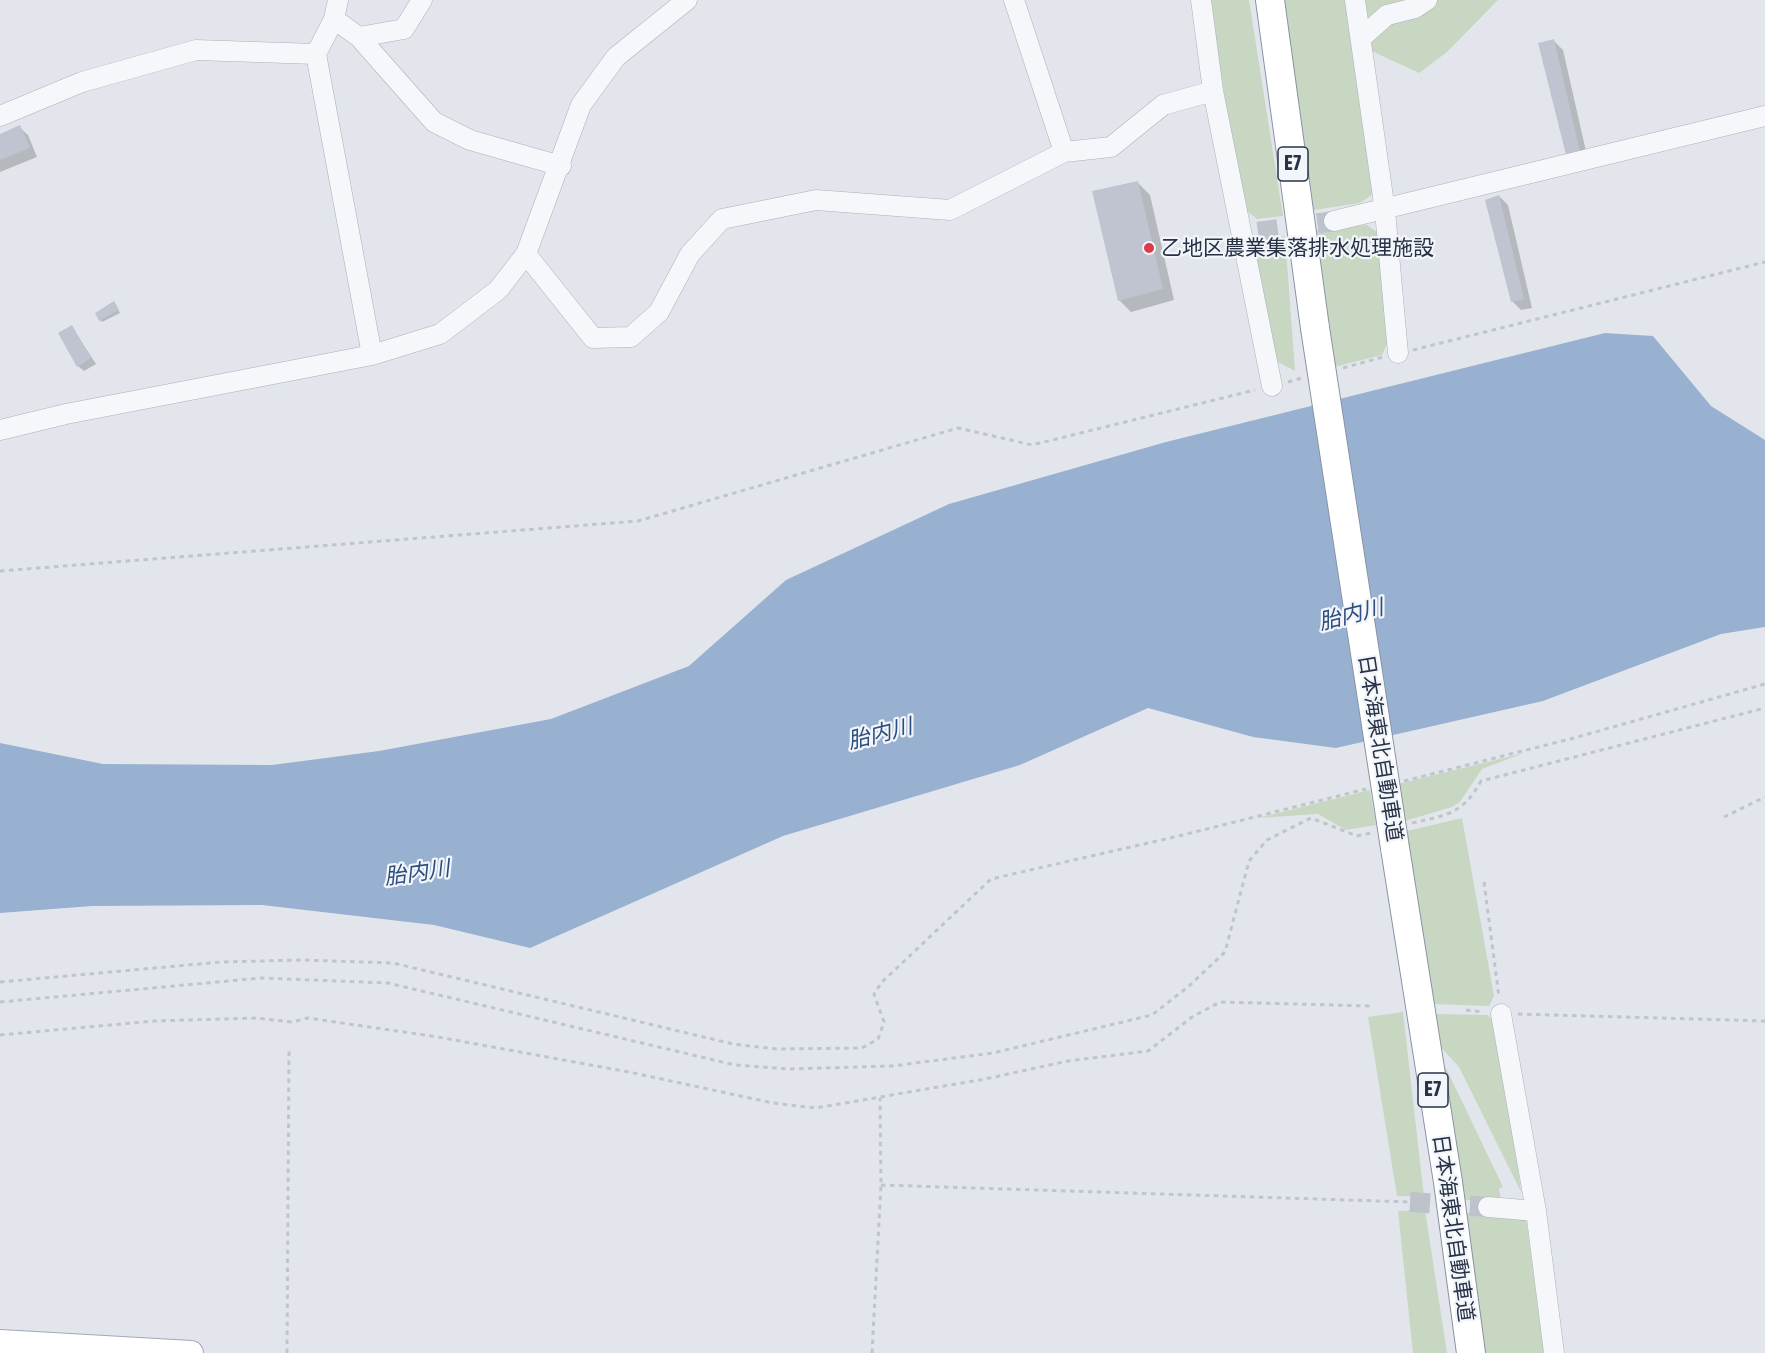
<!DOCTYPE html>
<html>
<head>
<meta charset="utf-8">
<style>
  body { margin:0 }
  canvas { display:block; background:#e2e6ec }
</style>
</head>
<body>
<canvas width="1765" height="1353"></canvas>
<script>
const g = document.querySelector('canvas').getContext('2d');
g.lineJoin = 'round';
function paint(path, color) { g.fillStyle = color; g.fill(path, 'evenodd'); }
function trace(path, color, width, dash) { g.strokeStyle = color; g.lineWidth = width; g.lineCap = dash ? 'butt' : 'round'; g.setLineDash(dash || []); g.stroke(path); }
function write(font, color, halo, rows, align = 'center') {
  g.font = font + ' "Asap Condensed","Noto Sans JP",sans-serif'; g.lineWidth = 4.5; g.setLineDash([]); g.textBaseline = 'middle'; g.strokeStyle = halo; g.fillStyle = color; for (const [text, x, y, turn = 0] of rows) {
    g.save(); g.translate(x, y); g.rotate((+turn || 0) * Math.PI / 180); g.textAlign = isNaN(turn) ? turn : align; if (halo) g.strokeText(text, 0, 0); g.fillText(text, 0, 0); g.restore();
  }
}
paint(new Path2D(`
  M1210,0h39l34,216 -26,3 -14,-11 -3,-10z
  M1281,0h64l28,194 -13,9 -46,7z
  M1355,0h143l-51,52 -28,21 -54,-25z
  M1367,225l11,8 11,107 -7,15 -48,12 -17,-137z
  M1285,236l10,135 -27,-14 -15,-106 9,-11z
  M1524,753l-42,16 -22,33 -8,5 -47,14 -7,-37z
  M1370,790l6,35 -30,5 -28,-16 -60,4z
  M1462,818l32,178 -5,10 -58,-2 -24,-173z
  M1403,1012l21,185 -27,-1 -29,-179z
  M1435,1014l52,1 11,9 23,168 -62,-125 -21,-23z
  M1440,1068h6l57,119 -4,2 2,13 -37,-2z
  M1425,1210l22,143h-34l-15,-142z
  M1465,1213l57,1 4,4 18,135h-62z`), '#c7d7c2');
paint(new Path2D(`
  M1605,333l48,3 58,70 54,34v187l-44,7 -178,67 -207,47 -83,-11 -105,-29 -128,57 -237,71 -253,112 -96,-23 -172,-20 -170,1 -92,7v-170l103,21 169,1 107,-14 172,-32 138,-53 97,-86 163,-76 217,-62z`), '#99b1d0');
paint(new Path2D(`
  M1554,41l9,9 25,110 -20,-6z
  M19,127l9,8 9,22 -37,15v-37z
  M1138,183l12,12 24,105 -43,12 -12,-12z
  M1499,196l9,9 24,103 -11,2 -9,-9z
  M116,305l4,8 -18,9 -2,-2z
  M72,327l24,37 -12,7 -6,-5z`), '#0003');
paint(new Path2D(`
  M1554,39l26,113 -14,3 -28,-112z
  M20,125l10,23 -30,12v-26z
  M1138,181l25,108 -45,12 -26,-110z
  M1499,195l25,104 -13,3 -26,-102z
  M114,301l5,9 -20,11 -4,-8z
  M72,325l19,33 -14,9 -19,-34z`), '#bfc4d0');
trace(new Path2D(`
  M1258,232l76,-11
  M1410,1202l78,5`), '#bdc2cb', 20, [20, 10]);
const minor = new Path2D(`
  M1014,0l50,152
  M1201,0l12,91 59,295
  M1355,0l30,211 13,142
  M334,19l25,18 45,-8 18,-29
  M359,37l75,85 36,18 91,26
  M1361,38l26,-23 28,-7 12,-8
  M316,54l56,301
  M0,116l82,-34 114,-32 120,4 18,-35 4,-19
  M1334,221l431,-105
  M526,254l67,84 38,-1 28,-25 31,-58 32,-35 94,-19 134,10 114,-58 47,-5 52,-42 50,-14
  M0,430l66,-16 306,-59 68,-21 58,-44 28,-36 55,-149 35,-48 71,-57
  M1501,1014l35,197 18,142
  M1488,1207l48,4`);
const major = new Path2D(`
  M0,1342l191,11`);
const highway = new Path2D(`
  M1270,0l45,328
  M1395,848l53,334 23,171`);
trace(minor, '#aab0ba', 21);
trace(major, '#a0a9b9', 26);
trace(highway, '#8892a5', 30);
trace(new Path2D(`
  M1413,350l352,-88
  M1343,368l40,-11
  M1288,382l14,-4
  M0,571l638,-50 320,-93 74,17 223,-55
  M1404,781l170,-43 191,-54
  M1724,817l41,-20
  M1412,823c35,-8 51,-9 69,-42l284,-73
  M1484,882l15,115
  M0,982l221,-20 81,-2 91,3 340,81 43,5 86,-1 16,-9 6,-17 -10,-28 8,-12 109,-103 192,-44 183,-46
  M0,1002l261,-24 127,5 347,82 54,4 103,-3 101,-13 159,-38 37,-29 36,-34 24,-91 18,-21 44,-22 46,18 14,-3
  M1466,1010l18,2
  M1518,1014l247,7
  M0,1035l154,-14 102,-3 36,4 16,-4 130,19 191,35 144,31 43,5 169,-29 83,-18 80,-10 44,-34 28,-15 150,4
  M881,1185l529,17
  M287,1353l2,-304
  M872,1353l9,-168 -1,-87`), '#c0c4cb', 3, [4.5, 4.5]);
trace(minor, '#f5f7fa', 20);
trace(major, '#fff', 24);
trace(highway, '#fff', 28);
const highwayBridge = new Path2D(`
  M1315,328l80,520`);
trace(highwayBridge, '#8892a5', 30, []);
trace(highwayBridge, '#fff', 28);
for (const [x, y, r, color] of [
  [1149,248,6,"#de3a4c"]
]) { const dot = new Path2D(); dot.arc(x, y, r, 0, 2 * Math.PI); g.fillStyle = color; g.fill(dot); trace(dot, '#f2f5f9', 2); }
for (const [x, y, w] of [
  [1293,164,30],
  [1433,1090,30]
]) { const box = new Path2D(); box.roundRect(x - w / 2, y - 17, w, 34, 4.5); g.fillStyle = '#f2f5f9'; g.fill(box); trace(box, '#283246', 1.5); }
write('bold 20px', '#283246', null, [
  ["E7",1293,164],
  ["E7",1433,1090]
]);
write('21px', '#283246', '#f2f5f9', [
  ["乙地区農業集落排水処理施設",1161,248]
], 'left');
write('21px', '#283246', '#f2f5f9', [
  ["日本海東北自動車道",1380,748,81],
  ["日本海東北自動車道",1453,1228,82]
]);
write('italic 22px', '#2d4e7f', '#f2f5f9', [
  ["胎内川",1351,615,-14],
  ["胎内川",880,734,-14],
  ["胎内川",417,873,-8]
]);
</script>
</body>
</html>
